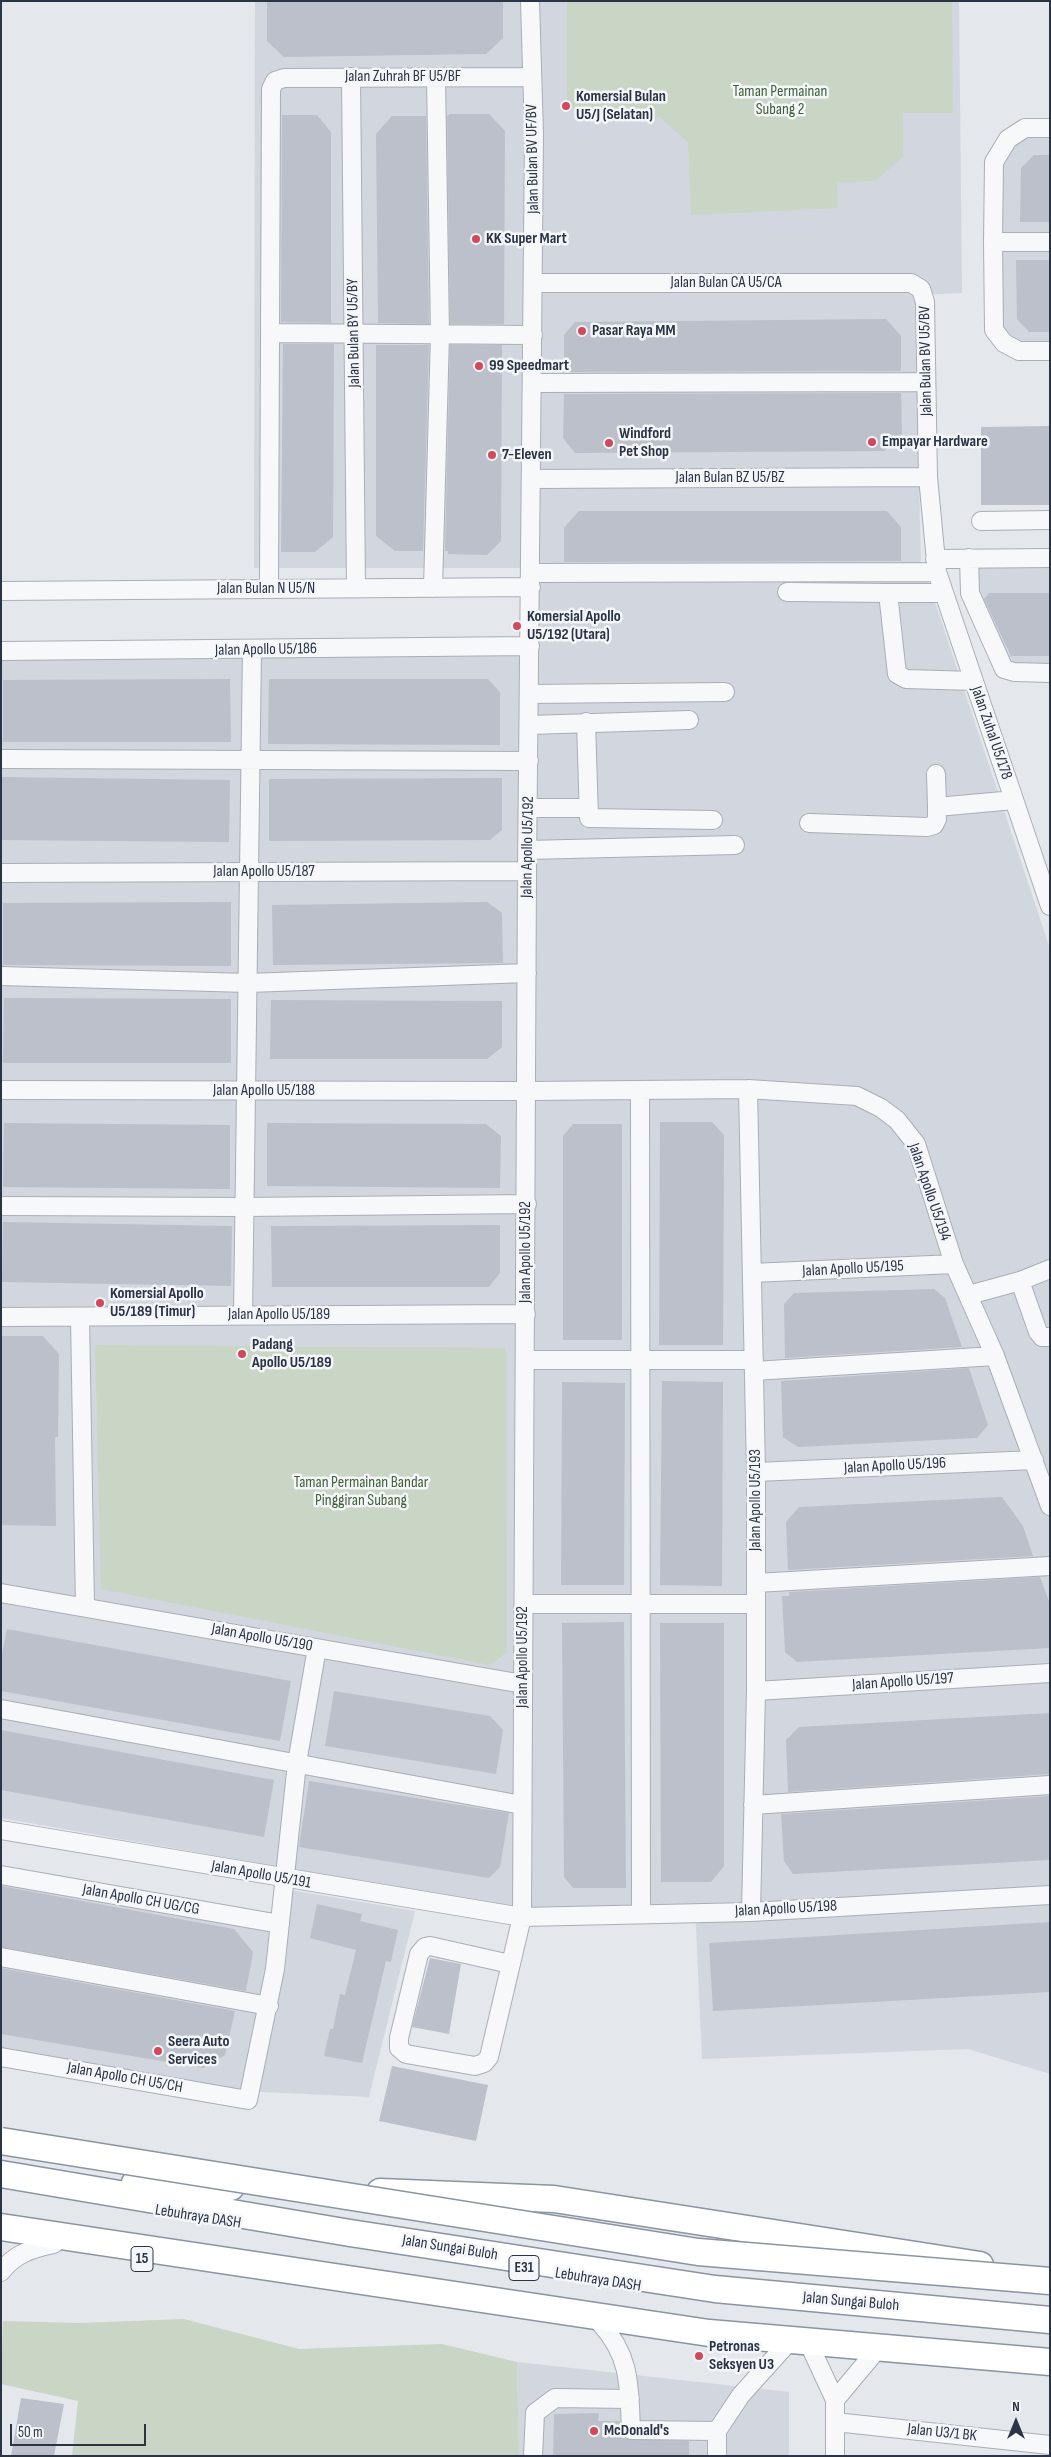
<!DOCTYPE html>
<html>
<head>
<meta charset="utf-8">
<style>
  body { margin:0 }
  #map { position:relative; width:1051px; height:2457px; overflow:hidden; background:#e4e7ec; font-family:"Sofia Sans Condensed",sans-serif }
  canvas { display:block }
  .frame { position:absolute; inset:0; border:2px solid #2b3445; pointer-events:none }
  .north { position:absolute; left:991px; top:2397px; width:50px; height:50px; -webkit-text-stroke:4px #f4f6f9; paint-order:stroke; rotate:0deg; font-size:14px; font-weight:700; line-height:20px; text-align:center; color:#2b3445 }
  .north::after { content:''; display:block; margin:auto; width:18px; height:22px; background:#2b3445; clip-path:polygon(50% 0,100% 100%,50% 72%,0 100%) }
  .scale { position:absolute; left:10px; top:2424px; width:136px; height:22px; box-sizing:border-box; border:2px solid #2b3445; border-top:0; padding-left:6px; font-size:15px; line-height:18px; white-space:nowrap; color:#2b3445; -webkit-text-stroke:4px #f4f6f9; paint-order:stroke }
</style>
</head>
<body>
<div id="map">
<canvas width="1051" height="2457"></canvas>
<div class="frame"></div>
<div class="north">N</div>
<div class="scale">50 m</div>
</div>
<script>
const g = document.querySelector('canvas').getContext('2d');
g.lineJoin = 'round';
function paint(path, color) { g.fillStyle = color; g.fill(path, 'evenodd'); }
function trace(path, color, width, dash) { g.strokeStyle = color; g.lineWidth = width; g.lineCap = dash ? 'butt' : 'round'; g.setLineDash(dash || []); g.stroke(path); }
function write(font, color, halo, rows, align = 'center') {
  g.font = font + ' "Sofia Sans Condensed",sans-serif'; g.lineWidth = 5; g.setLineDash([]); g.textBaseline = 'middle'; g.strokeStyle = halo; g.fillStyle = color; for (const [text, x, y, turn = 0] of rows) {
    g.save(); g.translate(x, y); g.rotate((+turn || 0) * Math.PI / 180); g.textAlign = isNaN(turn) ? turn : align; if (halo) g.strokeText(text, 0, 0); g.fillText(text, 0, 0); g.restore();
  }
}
paint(new Path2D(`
  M255,1h704l3,292 -47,2 6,273h-667z
  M1050,135v210h-28l-22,-17v-164l12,-18 15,-10z
  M1050,564v105l-43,-5 -33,-73 -1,-26z
  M927,578l123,371v1125l-82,-25 -266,10 -7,-154 -167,5 -527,-92v-1161l536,-3 1,-74z
  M1,1882l285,50 4,-42 125,21 -46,186 -127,-6 -241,-42z
  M517,2362l272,30v64h-270z`), '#d2d6de');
paint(new Path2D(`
  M567,1h385l1,112h-50v44l-28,24 -38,2 1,25 -147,7 -3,-72 -28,-26h-78l-15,-15z
  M95,1345l411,3 1,304 -17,13 -389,-76z
  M184,2319l115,30 143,-5 75,18 2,94h-447l6,-55 -77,-17 2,-63 77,2z`), '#c9d6c5');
paint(new Path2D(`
  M267,1h236v37l-17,16 -202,3 -17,-16z
  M450,114h39l16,17 -1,193h-54l-3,-208z
  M282,115h35l14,17v191l-50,-1z
  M392,116h34l3,208 -51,-1 -2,-189z
  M1034,155h16v67h-30l1,-54z
  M1016,260h34v72h-21l-12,-13z
  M886,319l15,17v35l-337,1v-37l11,-13z
  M283,344h51l-1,193 -18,15h-34z
  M376,345h53l-6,206h-28l-19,-15z
  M450,345h52l-1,196 -14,14 -39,-1v-3h-3z
  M901,393l1,41 -18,17 -309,2 -12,-15 1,-44z
  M1050,426v79h-69v-78z
  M579,511h308l14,16v34l-337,1v-34z
  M989,593h61v63h-39l-27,-57z
  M230,679l1,63h-228v-62z
  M269,679h219l12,13v53l-232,-1z
  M2,777l228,3 -1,62 -228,-2z
  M502,778v52l-12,10 -221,1v-62z
  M231,902v64l-228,-1v-62z
  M487,902l15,11 1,50 -230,2 -1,-60z
  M4,998l227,1v64h-228z
  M271,1000l231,1v46l-15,12h-217z
  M660,1122h52l12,13 -1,210h-64z
  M4,1123l226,2v64l-227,-2z
  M267,1123l219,1 15,12 -1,52 -233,-2z
  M573,1124h49v216h-59v-204z
  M3,1222l229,4 -1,60 -229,-4z
  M500,1225v48l-11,14h-217l-1,-61z
  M934,1289l11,9 17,49 -177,11 -1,-54 10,-11z
  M1,1336h42l16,18 -1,83h-3l1,89 -55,-1z
  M969,1368l19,57 -11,13 -179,9 -15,-10 -2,-56z
  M662,1381l61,1 -1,204 -62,-1z
  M562,1382l63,1 -1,202h-63z
  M1002,1497l21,29 10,30 -245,14 -2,-48 13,-15z
  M1040,1577l10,27v44l-253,14 -12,-10 -3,-56h7v-4z
  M624,1622l2,266h-53l-9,-11 -2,-254z
  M660,1623h64v243l-13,16h-50z
  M7,1629l284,52 -11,60 -279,-50v-31z
  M334,1691l156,25 13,14 -7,44 -171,-28z
  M1050,1713v61l-262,18 -2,-52 13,-13z
  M1,1730l273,50 -10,57 -263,-47z
  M309,1781l200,32 -9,54 -11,11 -190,-31z
  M1050,1796v64l-257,14 -9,-13 -3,-47z
  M1,1886l233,43 19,23 -7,39 -245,-44z
  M317,1904l45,10 -2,7 38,9 -7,32 -5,-1 -24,102 -38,-7 6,-27h3l7,-35 5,1 11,-45 -46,-12z
  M1050,1922v70l-337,19 -4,-68z
  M430,1958l31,6 -12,70 -37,-7z
  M1,1968l234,43 -10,44 -22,13 -202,-34z
  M392,2066l96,19 -12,56 -97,-20z
  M21,2398l43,6 -10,52h-43z
  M599,2413l-1,8h22v16l6,2 63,2v15h-136l1,-42z`), '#bbc0ca');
const minor = new Path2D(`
  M351,77l5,511
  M1050,128h-25l-17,11 -14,23 -1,80 1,88 10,13 15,8h31
  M993,242h57
  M533,283h378l10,6 4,13 3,175 9,95 113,334
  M271,333l262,2
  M532,383l394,-1
  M532,479l396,-2
  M981,521l69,-1
  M969,558l1,35 34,76 10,3 36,1
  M935,559l115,-1
  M531,573l406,-1
  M433,588l7,-253 -4,-258
  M269,589l2,-500 4,-8 9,-3 247,-1
  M1,591l530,-4
  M787,592l101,1 9,81 9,5 68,2
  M888,593h56
  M1,651l529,-5
  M530,694l195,-2
  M586,722l3,96 124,2
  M529,725l160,-5
  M1,759l528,2
  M936,774l1,33
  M528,808h59
  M809,823l118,4 7,-2 3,-6v-12l77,-7
  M527,850l208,-5
  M1,873l526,-2
  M1,976l247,7 279,-10
  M748,1089l8,383v219l-5,221
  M1,1090l526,1 221,-2 109,7 24,12 16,12 19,24 38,120 41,92 55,150
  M640,1090l1,824
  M1,1206l244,1 282,-3
  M752,1273l202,-9
  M1020,1281l18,51 4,5h8
  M969,1295l51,-14 30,-12
  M243,1315l9,-665
  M1,1317l525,-3
  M80,1317l5,290
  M526,1360h228
  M754,1371l241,-15
  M756,1472l278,-12
  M756,1583l294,-17
  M1,1593l522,91
  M524,1604h232
  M756,1691l294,-18
  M1,1709l521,96
  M753,1805l297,-20
  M1,1830l521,87 229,-5 299,-17
  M1,1875l279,49
  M1,1957l268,49
  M510,1964l-80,-18 -5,1 -6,7 -20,84v10l7,6 69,12 9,-3 5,-6 33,-140 5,-1046 7,-736 -4,-134
  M1,2057l247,43 27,-131 22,-206 20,-115
  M1,2272c13,-18 32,-24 53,-28
  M601,2324c30,33 28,63 30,106l86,1 24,-36 46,-51
  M810,2346l25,54v56
  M835,2400l40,-48
  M835,2422l215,23
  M717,2431v25
  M533,2456l2,-43 20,-15 75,1`);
const highway = new Path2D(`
  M1,2174l349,59 365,56 335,31
  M135,2183l96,4
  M380,2192l174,7 426,66
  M1,2227l708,106 341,29`);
trace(minor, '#a9aeb7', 20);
trace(highway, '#8b94a3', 29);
trace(minor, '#f7f8fa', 18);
trace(highway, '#fff', 26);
const highwayBridge = new Path2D(`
  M1,2141l697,111 352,29`);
trace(highwayBridge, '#8b94a3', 29, []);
trace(highwayBridge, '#fff', 26);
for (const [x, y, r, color] of [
  [566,106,5,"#d1495b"],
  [476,239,5,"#d1495b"],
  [582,331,5,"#d1495b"],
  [479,366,5,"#d1495b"],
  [872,442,5,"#d1495b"],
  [609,443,5,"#d1495b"],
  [492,455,5,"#d1495b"],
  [517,626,5,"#d1495b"],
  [100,1303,5,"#d1495b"],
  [242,1354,5,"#d1495b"],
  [158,2051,5,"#d1495b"],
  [699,2356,5,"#d1495b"],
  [594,2431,5,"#d1495b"]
]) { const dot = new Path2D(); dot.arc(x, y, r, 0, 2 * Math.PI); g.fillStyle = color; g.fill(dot); trace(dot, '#f4f6f9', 2); }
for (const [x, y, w] of [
  [142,2259,22],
  [524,2268,30]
]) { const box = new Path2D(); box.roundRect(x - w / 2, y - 12.5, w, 25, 4); g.fillStyle = '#f4f6f9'; g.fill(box); trace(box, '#2b3445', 1); }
write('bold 15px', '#2b3445', null, [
  ["15",142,2259],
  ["E31",524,2268]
]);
write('16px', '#2b3445', '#f4f6f9', [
  ["Jalan Zuhrah BF U5/BF",403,77],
  ["Jalan Bulan BV UF/BV",533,159,-91],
  ["Jalan Bulan CA U5/CA",726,283],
  ["Jalan Bulan BY U5/BY",354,333,-91],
  ["Jalan Bulan BV U5/BV",926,361,-91],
  ["Jalan Bulan BZ U5/BZ",730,478],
  ["Jalan Bulan N U5/N",266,589],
  ["Jalan Apollo U5/186",266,650,-1],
  ["Jalan Zuhal U5/178",991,733,71],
  ["Jalan Apollo U5/192",528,847,-89],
  ["Jalan Apollo U5/187",264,872],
  ["Jalan Apollo U5/188",264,1091],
  ["Jalan Apollo U5/194",929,1192,71],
  ["Jalan Apollo U5/192",526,1252,-90],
  ["Jalan Apollo U5/195",853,1269,-3],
  ["Jalan Apollo U5/189",279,1315],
  ["Jalan Apollo U5/196",895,1466,-3],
  ["Jalan Apollo U5/193",756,1500,-90],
  ["Jalan Apollo U5/190",262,1638,10],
  ["Jalan Apollo U5/192",523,1657,-90],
  ["Jalan Apollo U5/197",903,1682,-4],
  ["Jalan Apollo U5/191",261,1875,10],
  ["Jalan Apollo CH UG/CG",141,1900,10],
  ["Jalan Apollo U5/198",786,1909,-3],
  ["Jalan Apollo CH U5/CH",125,2078,10],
  ["Lebuhraya DASH",198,2217,9],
  ["Jalan Sungai Buloh",450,2248,9],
  ["Lebuhraya DASH",598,2280,9],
  ["Jalan Sungai Buloh",851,2302,5],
  ["Jalan U3/1 BK",942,2433,6]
]);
write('16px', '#3f6138', '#f4f6f9', [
  ["Taman Permainan",780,92],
  ["Subang 2",780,110],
  ["Taman Permainan Bandar",361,1483],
  ["Pinggiran Subang",361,1501]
]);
write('bold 16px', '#2b3445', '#f4f6f9', [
  ["Komersial Bulan",576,97],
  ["U5/J (Selatan)",576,115],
  ["KK Super Mart",486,239],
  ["Pasar Raya MM",592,331],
  ["99 Speedmart",489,366],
  ["Windford",619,434],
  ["Pet Shop",619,452],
  ["Empayar Hardware",882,442],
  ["7-Eleven",502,455],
  ["Komersial Apollo",527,617],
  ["U5/192 (Utara)",527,635],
  ["Komersial Apollo",110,1294],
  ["U5/189 (Timur)",110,1312],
  ["Padang",252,1345],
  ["Apollo U5/189",252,1363],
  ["Seera Auto",168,2042],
  ["Services",168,2060],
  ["Petronas",709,2347],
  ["Seksyen U3",709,2365],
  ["McDonald's",604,2431]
], 'left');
</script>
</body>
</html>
